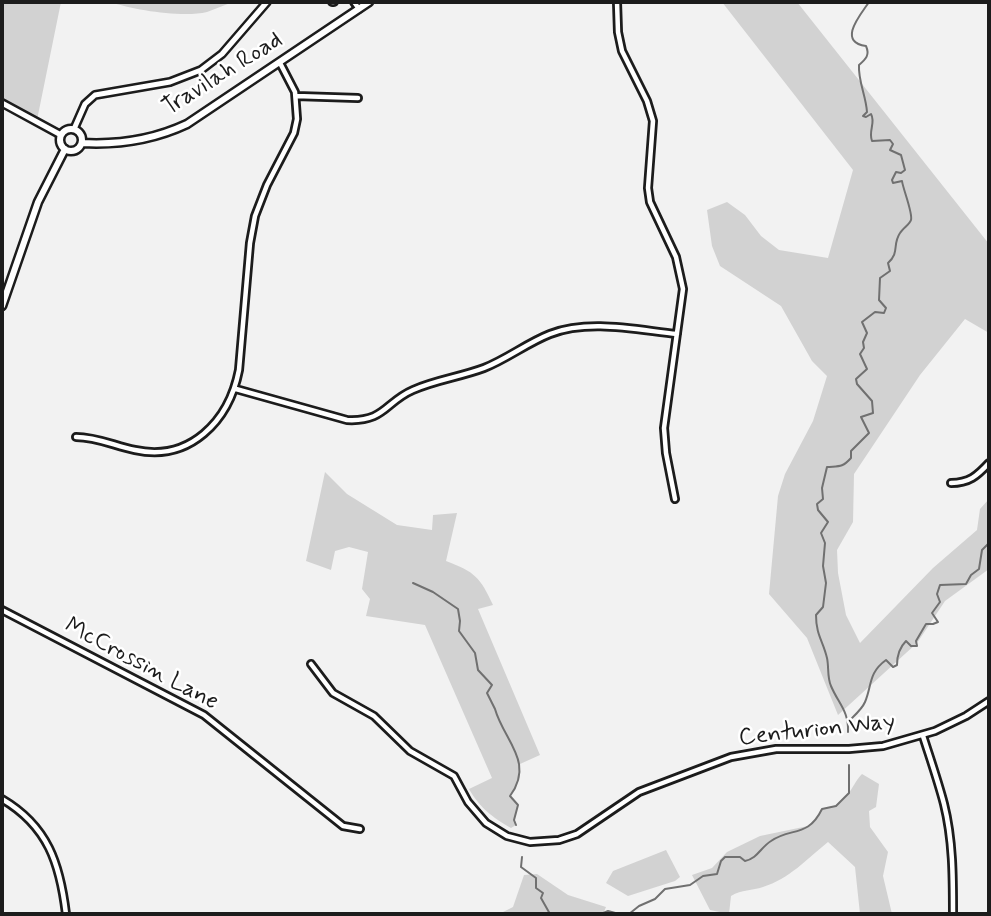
<!DOCTYPE html>
<html>
<head>
<meta charset="utf-8">
<style>
  body { margin:0 }
  #map { position:relative; width:991px; height:916px; overflow:hidden; background:#f2f2f2; font-family:Mynerve,sans-serif }
  canvas { display:block }
  .frame { position:absolute; inset:0; border:4px solid #1c1c1c; pointer-events:none }
</style>
</head>
<body>
<div id="map">
<canvas width="991" height="916"></canvas>
<div class="frame"></div>
</div>
<script>
const g = document.querySelector('canvas').getContext('2d');
g.lineJoin = 'round';
function paint(path, color) { g.fillStyle = color; g.fill(path, 'evenodd'); }
function trace(path, color, width, dash) { g.strokeStyle = color; g.lineWidth = width; g.lineCap = dash ? 'butt' : 'round'; g.setLineDash(dash || []); g.stroke(path); }
function write(font, color, halo, rows, align = 'center') {
  g.font = font + ' Mynerve,sans-serif'; g.lineWidth = 5; g.setLineDash([]); g.textBaseline = 'middle'; g.strokeStyle = halo; g.fillStyle = color; for (const [text, x, y, turn = 0] of rows) {
    g.save(); g.translate(x, y); g.rotate((+turn || 0) * Math.PI / 180); g.textAlign = isNaN(turn) ? turn : align; if (halo) g.strokeText(text, 0, 0); g.fillText(text, 0, 0); g.restore();
  }
}
paint(new Path2D(`
  M2,2h59l-24,118 -35,-22z
  M110,2h123c-9,3 -17,7 -26,10 -24,6 -73,-2 -97,-10z
  M722,2h75l192,242v89l-24,-14 -45,56 -66,99 -1,48 -16,28 1,23 8,42 14,28 73,-75 44,-38 3,-21 9,-10v70l-44,32 -28,42 -79,72 -31,-77 -38,-44 9,-98 7,-22 28,-53 14,-45 -15,-15 -31,-55 -61,-40 -8,-20 -5,-36 20,-8 18,13 16,21 18,14 49,8 25,-88z
  M325,472l22,22 50,31 35,5 1,-15 24,-2 -11,48c29,11 34,16 47,44l-15,4 62,146 -20,9v13l-10,19 8,9 -4,15 2,5 -5,3c-19,-11 -31,-20 -42,-39l23,-11 -67,-153 -59,-9 4,-17 -8,-10 6,-37 -19,-5 -14,4 -4,19 -25,-9z
  M862,774l17,10 -3,23 -7,4 1,16 18,25 -5,24 9,38h-32l-5,-47 -27,-25c-21,17 -39,37 -65,45 -11,4 -21,2 -32,9l-2,18 -19,-4 -18,-35 20,-7 15,-16 33,-16 48,-10 10,-9 4,-8c4,-2 8,-2 12,-3 14,-5 19,-23 28,-32z
  M666,850l14,27 -5,4 -47,15 -22,-13 7,-12z
  M537,874l31,21 38,12 -3,7h-104l14,-7 11,-32z`), '#d2d2d2');
trace(new Path2D(`
  M413,583l20,9 25,17 2,12 -1,10 16,22 3,17 14,15 -5,8 8,16c9,32 40,53 15,87l8,9 -4,15 2,5
  M850,720c5,-5 12,-11 15,-18 7,-16 3,-29 21,-42l7,7 4,-2c0,-9 2,-17 9,-24l5,5h6l-1,-5 10,-17h7l5,-2 -6,-9 8,-11 -3,-8 3,-9 26,-1 5,-9 8,-6 3,-19 7,-7
  M848,732c1,-21 -10,-29 -17,-46 -4,-9 -2,-19 -4,-28 -4,-17 -11,-23 -11,-43l7,-8 3,-24 -3,-17 2,-23 -4,-10 7,-11 -10,-12 -1,-6 6,-5 -1,-11 5,-21c12,-1 15,1 24,-9v-7l18,-18 -8,-16 12,-4 -1,-12 -15,-17 -1,-5 11,-10 -7,-15 4,-6 -1,-6 4,-9 -5,-11 13,-10 9,1 2,-5 -7,-8 1,-22 10,-7 -2,-8c12,-11 4,-18 12,-30 3,-5 10,-9 11,-13 2,-7 -8,-31 -9,-39l-9,2 -1,-3 4,-8 5,1 4,-3 -4,-15 -11,-5 3,-6 -3,-4 -18,1c-4,-10 4,-18 -1,-27l-5,3 -3,-1 4,-4c-1,-16 -9,-31 -8,-47 7,-6 11,-10 7,-19 -30,-4 -4,-33 3,-44
  M522,857l-1,10 15,11v10l7,5 -2,5 9,16
  M601,914l7,-3 11,3
  M629,914l10,-8 16,-7 10,-10 25,-4 13,-9 14,-2 4,-13 4,-4h15l5,4c13,-3 15,-13 26,-20 20,-14 37,-3 51,-32l14,-3 13,-13v-28`), '#707070', 2);
const minor = new Path2D(`
  M332,2h2
  M354,2l5,7
  M617,2l1,30 4,19 25,50 6,20 -5,67 2,14 26,55 7,32 -19,139 2,25 9,46
  M296,96l62,2
  M236,389l111,31c38,2 38,-18 66,-30 22,-10 47,-13 71,-22 23,-9 43,-25 66,-34 39,-15 87,-4 127,0
  M76,437c21,0 39,9 59,13 55,12 94,-29 104,-80l11,-127 5,-27 12,-31 27,-52 3,-14 -2,-27 -15,-29
  M951,483c18,0 26,-7 38,-20
  M2,610l202,105 139,111 17,3
  M311,664l22,29 41,23 36,35 44,25 14,26 18,21 21,13 23,6 29,-2 18,-6 62,-42 92,-35 45,-8h73l34,-3 52,-15 31,-15 23,-15
  M923,736c7,22 15,45 21,68 9,36 9,73 9,110
  M2,799c46,27 58,65 64,115`);
const tertiary = new Path2D(`
  M2,103l59,32
  M74,129l11,-25 10,-9 75,-13 31,-12 21,-16 45,-52`);
const secondary = new Path2D(`
  M60 140a11 11 0 1 1 22 0a11 11 0 1 1-22 0Z
  M82,143c36,2 73,-4 105,-19l182,-122
  M2,306l36,-104 27,-53`);
trace(minor, '#1c1c1c', 10);
trace(tertiary, '#1c1c1c', 10);
trace(secondary, '#1c1c1c', 11);
trace(minor, '#fff', 4.5);
trace(tertiary, '#fff', 5);
trace(secondary, '#fff', 6);
write('24px', '#1c1c1c', '#fff', [
  ["Travilah Road",223,75,-32],
  ["McCrossin Lane",141,665,28],
  ["Centurion Way",817,731,-6]
]);
</script>
</body>
</html>
